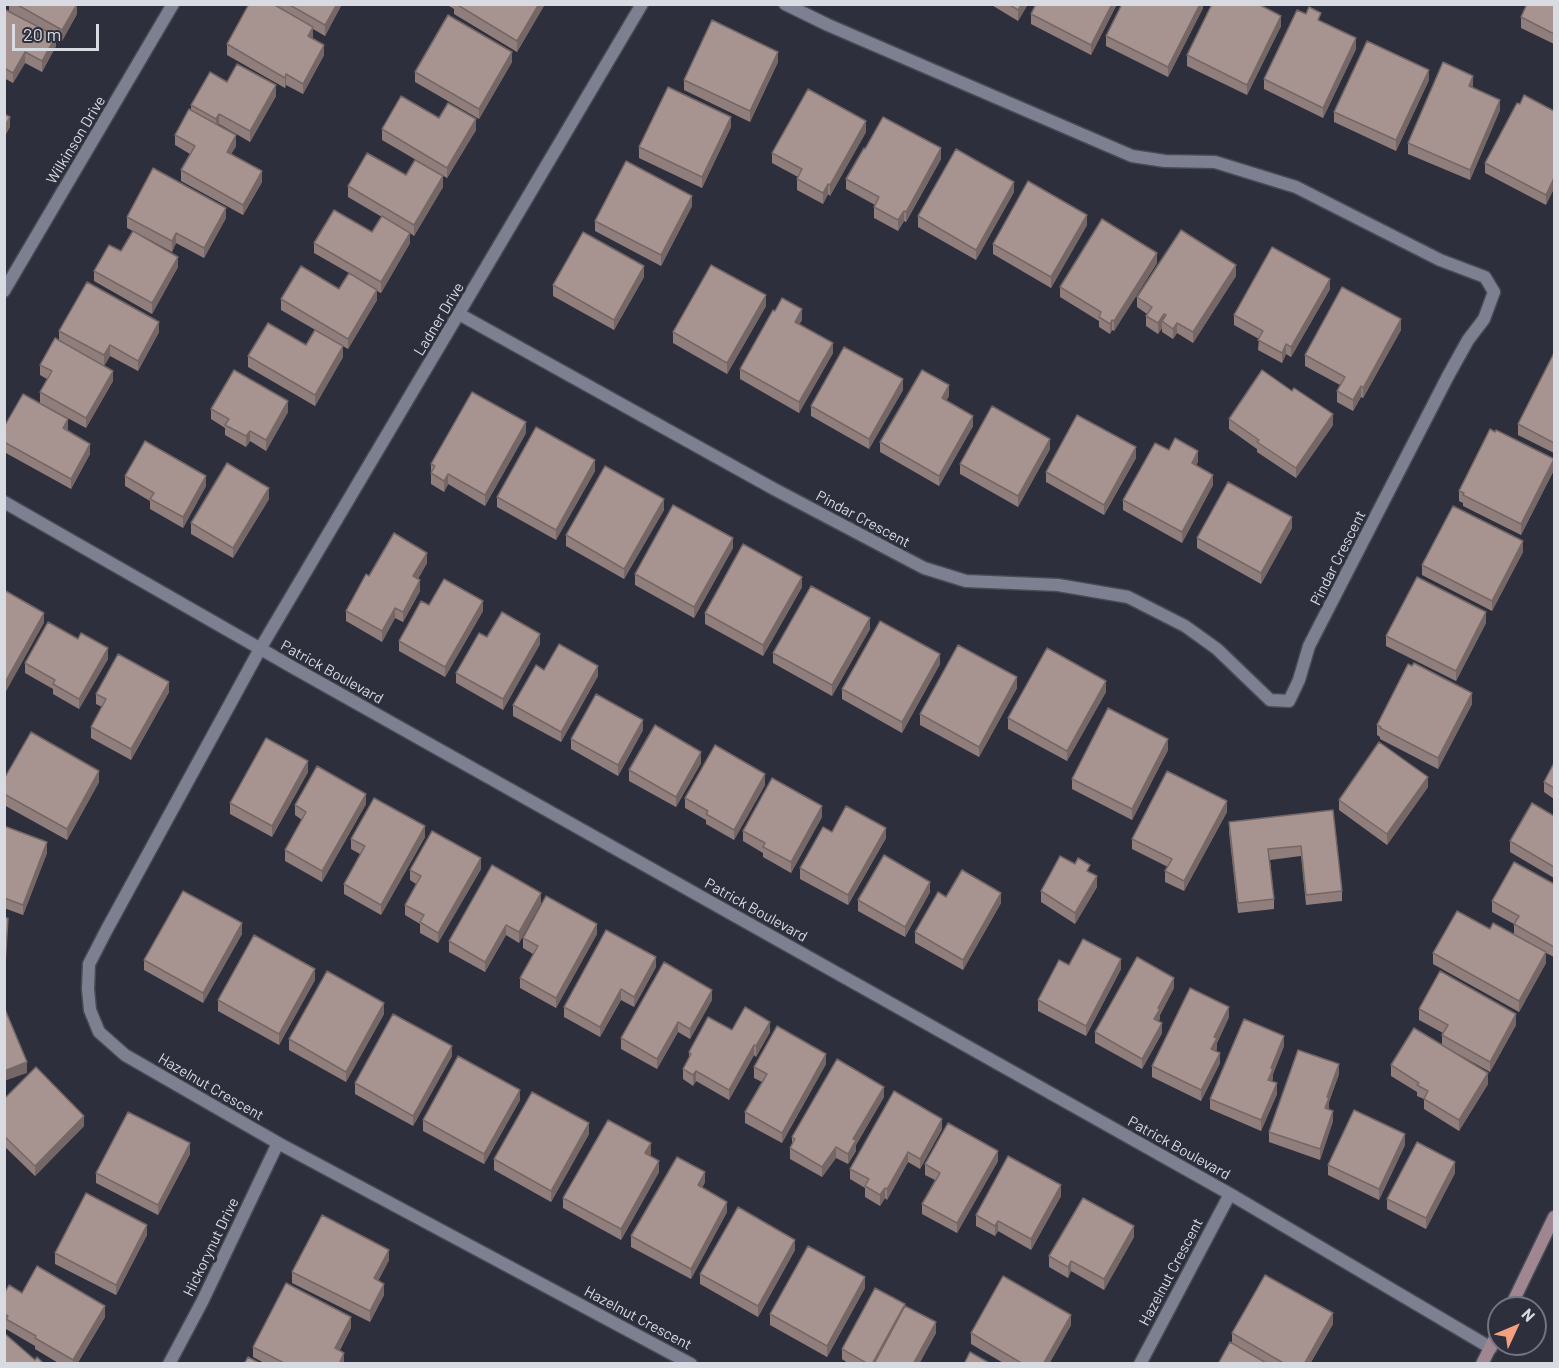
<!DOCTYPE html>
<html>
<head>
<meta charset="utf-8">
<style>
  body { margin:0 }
  #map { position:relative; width:1559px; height:1368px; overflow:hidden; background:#2d2f3c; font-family:Barlow,sans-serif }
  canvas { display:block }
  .frame { position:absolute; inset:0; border:6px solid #d9dbe3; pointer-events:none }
  .north { position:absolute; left:1487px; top:1296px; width:60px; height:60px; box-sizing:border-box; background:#2d2f3c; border:2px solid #72747f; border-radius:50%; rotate:46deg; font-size:16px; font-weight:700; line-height:24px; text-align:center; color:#d9dbe3 }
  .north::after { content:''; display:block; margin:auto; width:21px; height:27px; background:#f2a07f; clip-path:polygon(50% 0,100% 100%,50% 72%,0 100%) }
  .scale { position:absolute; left:12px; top:24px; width:87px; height:27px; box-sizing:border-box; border:3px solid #d9dbe3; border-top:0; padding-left:8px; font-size:18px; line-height:21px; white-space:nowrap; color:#d9dbe3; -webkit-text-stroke:4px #2d2f3c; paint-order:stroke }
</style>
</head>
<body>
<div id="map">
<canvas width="1559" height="1368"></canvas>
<div class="frame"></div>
<div class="north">N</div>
<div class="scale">20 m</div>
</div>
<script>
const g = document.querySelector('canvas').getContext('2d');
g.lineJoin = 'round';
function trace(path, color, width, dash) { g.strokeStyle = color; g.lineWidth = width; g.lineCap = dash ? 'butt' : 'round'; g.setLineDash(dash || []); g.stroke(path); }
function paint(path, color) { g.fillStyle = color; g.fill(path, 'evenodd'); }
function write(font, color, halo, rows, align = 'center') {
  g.font = font + ' Barlow,sans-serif'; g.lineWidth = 6; g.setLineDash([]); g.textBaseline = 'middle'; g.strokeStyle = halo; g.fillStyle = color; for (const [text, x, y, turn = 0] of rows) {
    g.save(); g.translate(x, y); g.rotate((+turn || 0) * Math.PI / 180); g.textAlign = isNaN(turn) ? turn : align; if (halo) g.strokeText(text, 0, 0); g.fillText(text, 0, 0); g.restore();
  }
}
const street = new Path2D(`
  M642,4l-382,645 -154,282 -17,33 -1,25 2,21 9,22 26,23 153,88 413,221
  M4,291l169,-287
  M459,314l315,175 150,79 42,13 92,4 70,12 57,29 32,23 53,51 19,1 10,-21 10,-34 139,-270 20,-36 16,-21 10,-27 -9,-15 -45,-17 -144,-73 -81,-25 -50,-1 -33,-5 -304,-131 -43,-21
  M4,502l290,166 936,526 261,154
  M169,1364l33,-62 76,-159
  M1140,1364l90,-170`);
const secondary = new Path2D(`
  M1510,1308l44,-91
  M1482,1364l17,-34`);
trace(street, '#484a55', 15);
trace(secondary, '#484a55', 15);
trace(street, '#7d8090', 12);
trace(secondary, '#9f8690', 12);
paint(new Path2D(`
  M9,4h68v10l-15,27 -6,-3v8l-14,26 -17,-9 -12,20 -9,-5v-69l5,2z
  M249,4h93l-17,32 -12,-7v10l11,16 -21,39 -17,-9 -1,3 -58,-33v-11z
  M446,4h99l-28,48 -63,-38v-5z
  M990,4h38l-10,17z
  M1117,4l-26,51 -60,-31v-10z
  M1203,4v4l-35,69 -62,-31v-10z
  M1554,4v40l-33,-16v-11z
  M1321,21l35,28 -33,69 -59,-29v-10z
  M1281,26l-34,69 -60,-29v-11z
  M512,62l-33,57 -64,-37v-10z
  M778,62l-28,60 -66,-32v-10z
  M1429,80l-33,71 -62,-29v-10z
  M227,82l49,14 -26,46 -31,-18 -1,1 18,21 -5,8 31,28 -19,33 -62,-34v-11l9,-16 -15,-9v-10l16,-25v-5z
  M1473,86v1l27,23 -30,70 -62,-26v-11z
  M1554,111l-8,94 -61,-32v-10z
  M439,118l37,12 -29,48 -65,-38v-11z
  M731,127l-29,61 -63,-30v-11z
  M866,132l-36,64 -2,-2 -5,10 -26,-14v-11l1,-2 -26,-14v-10z
  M941,159l-35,63 -2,-1 -6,10 -24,-13v-11l1,-2 -29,-16v-10z
  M406,175l37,12 -29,49 -4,-3v10l-29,50 -4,-2v9l-29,49 -67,-39v-11l58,-10 10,-16 -35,-20v-10l58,-11 10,-15 -34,-20v-11z
  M1014,192l-38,68 -58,-33v-11z
  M692,206l-31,60 -66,-35v-10z
  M127,217l99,1 -22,40 -28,-15 -4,9 -31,-17 37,32 -26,47 -58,-33v-10l27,-20 12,-20 -6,-3z
  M1087,225l-36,63 -58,-34v-10z
  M1157,263l-43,68 -2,-1 -2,4 -11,-7v-6l-39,-24v-10z
  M1236,276l-43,67 -16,-10 -4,6 -11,-7v-4l-4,6 -12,-8v-10l1,-2 -10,-7v-10z
  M644,277l-30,53 -61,-34v-11z
  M1330,289l-39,68 -5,-3 -4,9 -24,-13 1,-11 -25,-14v-10z
  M766,306l-39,68 -54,-31v-11z
  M775,311l27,9 -3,4 34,29 -34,60 -59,-34v-10z
  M1401,330l-38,68 -2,-1 -8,14 -16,-9v-11l3,-6 -35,-19v-11z
  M59,331l100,1 -21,39 -28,-15 -6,10 9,15 -27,47 -46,-25v-11l7,-13 -7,-4v-10l19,-24z
  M1554,353v100l-36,-18v-11z
  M248,356l95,1 -28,49 -67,-39z
  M903,390l-34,59 -58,-33v-10z
  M1292,391l41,34 -37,53 -39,-26v-3l-28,-20v-10z
  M949,396l-3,5 27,25 -34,60 -59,-34v-10z
  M211,409l77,3 -22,39 -16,-10 -4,6 -21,-12v-7l-14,-9z
  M4,427l64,3h-1l23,24 -19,35 -67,-37z
  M526,433l-41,73 -37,-22 -4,8 -13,-8v-20z
  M1050,449l-32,58 -58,-33v-10z
  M1169,450l29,12 -2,3 17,20 -31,58 -59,-33v-10z
  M1136,458l-32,57 -58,-33v-10z
  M1554,470l-33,65 -58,-29v-3l-4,-2v-10z
  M595,471l-39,69 -59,-33v-10z
  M125,476l81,10 -23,42 -33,-19v-8l-25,-15z
  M269,499l-36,59 -42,-24v-11z
  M664,510l-40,69 -58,-33v-11z
  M1292,528l-31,56 -64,-36v-10z
  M733,548l-39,70 -59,-33v-11z
  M1523,552l-31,59 -70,-36v-10z
  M427,563l-9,16 2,12 -17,31 -8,-4 -13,24 -36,-21v-10l23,-35z
  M802,587l-39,69 -58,-32v-11z
  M483,611l-38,66 -46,-26v-10z
  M1486,623l-30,58 -70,-35v-10z
  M870,629l-38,67 -59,-33v-10z
  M487,637l53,7 -37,66 -47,-27v-10z
  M78,639l30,20 -29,50 -26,-15v-5l-28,-16v-10z
  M940,664l-38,69 -60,-34v-10z
  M1412,666l60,38 -34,65 -58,-30v-2l-3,-2v-10z
  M544,670l54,6 -37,66 -48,-26v-11z
  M1017,688l-38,69 -59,-32v-11z
  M169,692l-38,68 -40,-22v-11l11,-20 -6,-3v-10z
  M1106,692l-39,69 -59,-32v-11z
  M643,730l-25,46 -47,-27v-10z
  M1168,750l-36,70 -60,-31v-10z
  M701,763l-25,44 -47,-26v-11z
  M1554,763v36l-10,-7v-10z
  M308,772l-36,65 -42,-23v-11z
  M4,779l95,3 -32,58 -63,-35z
  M765,785l-31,55 -28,-16v-4l-21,-12v-10z
  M1428,787l-41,58 -48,-35v-10z
  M366,804l-44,78 -37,-21v-11l17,-30 -7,-5v-10z
  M1333,810l9,81v10l-36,4 -5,-49 -31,4 4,39v10l-36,4 -9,-81v-10z
  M1227,812l-43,79 -19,-9v-11l3,-4 -36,-18v-10z
  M1554,816v62l-44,-26v-11z
  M822,817l-31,56 -28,-16v-4l-20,-12v-10z
  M4,826l43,27 -24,62 -19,-7z
  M425,837l-44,78 -37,-21v-10l16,-30 -9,-5v-10z
  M886,838l-38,67 -48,-26v-11z
  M481,869l-43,74 -18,-10v-9l-15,-9v-10l11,-21 -6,-4v-10z
  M1554,884v73l-8,-4v10l-27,49 -86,-48v-11l57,-24 24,6v-11l-22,-12v-11z
  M1097,887l-22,37 -34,-22v-11z
  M930,892l-25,45 -47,-26v-11z
  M541,903l-22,40 -13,-8 -21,37 -36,-20v-11z
  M1001,903l-38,67 -48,-27v-11z
  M242,934l-39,69 -59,-33v-10z
  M597,934l-41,74 -36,-20v-10l13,-24 -10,-6v-10z
  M656,967l-22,40 -13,-7 -21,37 -36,-20v-10z
  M1121,969l-35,67 -48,-25v-11z
  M315,980l-36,65 -61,-34v-11z
  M1174,988l-14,27 -1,6 3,12 -20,36 -47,-26v-11z
  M712,1000l-22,39 -12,-7 -21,37 -36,-20v-11z
  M1419,1009l97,16 -26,47 -48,-27v-10l1,-2 -24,-13z
  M384,1014l-38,68 -57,-32v-11z
  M1229,1017l-12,26 -1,8 4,12 -19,38 -49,-24v-11z
  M732,1030l38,2 -14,25 -2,-2 -25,45 -33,-19 -3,5 -10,-7v-10l6,-11v-6z
  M1284,1046l-11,28 -1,7 5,13 -16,37 -51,-22v-10z
  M452,1056l-39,70 -58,-32v-11z
  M826,1064l-44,79 -37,-20v-11l17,-30 -8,-4v-11z
  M1391,1065l97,19 -29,47 -35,-22v-10l-7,-3v-4l-26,-16z
  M1339,1074l-10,28 -1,7 5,12 -13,39 -51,-18v-10z
  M884,1097l-28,48v6l-8,13 -12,-6 -14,19 -32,-18v-11l2,-3v-8z
  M4,1099l80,27 -49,50 -31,-30z
  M520,1100l-36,64 -61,-33v-11z
  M942,1129l-22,40 -12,-7 -21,38 -2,-2 -5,8 -15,-9v-9l-15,-9v-10z
  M589,1134l-38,68 -57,-32v-11z
  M1405,1145l-26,55 -51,-25v-10z
  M190,1154l-32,61 -62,-32v-10z
  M651,1154l-1,2 9,16 -38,68 -58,-32v-10z
  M998,1161l-41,72 -35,-19v-10l13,-24 -10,-5v-11z
  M1455,1173l-29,56 -39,-20v-10z
  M705,1182l-3,6 25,24 -36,67 -60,-32v-11z
  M1061,1196l-30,54 -33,-19 -3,5 -19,-10v-11z
  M147,1235l-31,60 -61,-31v-11z
  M1134,1237l-30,53 -33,-19 -3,7 -19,-11v-11z
  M795,1250l-37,67 -58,-33v-10z
  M389,1260l-11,21 6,14 -14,27 -78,-39v-11z
  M865,1288l-38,69 -57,-32v-11z
  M22,1293l83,24 -28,47h-17l-25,-15v-3l-29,-17v-3l-2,-1v-31z
  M905,1307l31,26 -17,31h-70l-7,-5v-10z
  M1333,1324l-23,40h-92l14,-21v-10z
  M1071,1325l-22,39h-44l-34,-20v-11z
  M351,1328l-11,22 4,14h-78l-13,-7v-10z`), '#907e7c');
paint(new Path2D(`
  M77,4v10l-15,27v-11z
  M337,4h5l-17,32v-11z
  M539,4h6l-28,48v-11z
  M1022,4h6l-10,17v-11z
  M1112,4h5l-26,51v-10z
  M1200,4h3v4l-35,69v-10z
  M1281,16v10l-34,69v-10z
  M313,27v11l-5,9v-11z
  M56,36v10l-14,26v-11z
  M1356,38v11l-33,69v-10z
  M324,45v10l-21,39v-10z
  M25,52v11l-12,20v-10z
  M512,52v10l-33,57v-10z
  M778,52v10l-28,60v-11z
  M1429,70v10l-33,71v-11z
  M286,74v11l-1,3v-10z
  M1473,76v10l-4,10v-10z
  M276,85v11l-26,46v-11z
  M1500,100v10l-30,70v-10z
  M219,114v10l-3,5v-10z
  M10,117v10l-6,11v-11z
  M731,117v10l-29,61v-11z
  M476,119v11l-29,48v-10z
  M866,121v11l-36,64v-11z
  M236,135v11l-9,16v-10z
  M941,148v11l-35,63v-10z
  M262,171v11l-19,33v-10z
  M443,176v11l-29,49v-11z
  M1554,178v11l-8,16v-10z
  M1014,182v10l-38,68v-10z
  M828,184v10l-5,10v-11z
  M692,196v10l-31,60v-11z
  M226,208v10l-22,40v-10z
  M904,211v10l-6,10v-11z
  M1087,215v10l-36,63v-11z
  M176,233v10l-4,9v-11z
  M410,233v10l-29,50v-11z
  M1157,253v10l-43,68v-10z
  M178,257v10l-26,47v-11z
  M1236,265v11l-43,67v-11z
  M644,266v11l-30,53v-10z
  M1330,279v10l-39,68v-10z
  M377,290v10l-29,49v-10z
  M766,295v11l-39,68v-11z
  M802,309v11l-7,12v-10z
  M1164,314v9l-2,-2v7l-4,6v-11z
  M1401,319v11l-38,68v-10z
  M1112,320v10l-2,4v-10z
  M159,322v10l-21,39v-10z
  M1177,323v10l-4,6v-10z
  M833,343v10l-34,60v-11z
  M1286,344v10l-4,9v-10z
  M110,345v11l-6,10v-11z
  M343,346v11l-28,49v-11z
  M113,371v10l-27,47v-10z
  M903,379v11l-34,59v-10z
  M949,385v11l-7,13v-11z
  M1361,386v11l-8,14v-11z
  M288,401v11l-22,39v-11z
  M1333,414v11l-37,53v-10z
  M973,416v10l-34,60v-10z
  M68,419v11l-5,8v-10z
  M526,422v11l-41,73v-11z
  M250,431v10l-4,6v-11z
  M1050,439v10l-32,58v-11z
  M90,444v10l-19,35v-10z
  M1136,447v11l-32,57v-10z
  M1198,451v11l-6,11v-10z
  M1554,459v11l-33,65v-11z
  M595,460v11l-39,69v-10z
  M448,474v10l-4,8v-11z
  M1213,475v10l-31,58v-11z
  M206,476v10l-23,42v-11z
  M269,488v11l-36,59v-10z
  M664,499v11l-40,69v-10z
  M1292,517v11l-31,56v-11z
  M733,538v10l-39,70v-11z
  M1523,541v11l-31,59v-10z
  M427,553v10l-14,24v-11z
  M802,577v10l-39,69v-11z
  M420,580v11l-17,31v-10z
  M483,601v10l-38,66v-10z
  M395,608v10l-13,24v-11z
  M1486,612v11l-30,58v-10z
  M44,613v10l-40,72v-11z
  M870,618v11l-38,67v-11z
  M540,634v10l-37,66v-11z
  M108,648v11l-29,50v-10z
  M940,654v10l-38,69v-11z
  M598,666v10l-37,66v-10z
  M1017,677v11l-38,69v-10z
  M1106,681v11l-39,69v-10z
  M169,682v10l-38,68v-11z
  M1472,693v11l-34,65v-11z
  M643,720v10l-25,46v-11z
  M1168,739v11l-36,70v-11z
  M701,752v11l-25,44v-10z
  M308,761v11l-36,65v-11z
  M99,771v11l-32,58v-11z
  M765,774v11l-31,55v-10z
  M1428,777v10l-41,58v-11z
  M366,794v10l-44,78v-11z
  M1227,801v11l-43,79v-10z
  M822,806v11l-31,56v-11z
  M425,826v11l-44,78v-10z
  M886,828v10l-38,67v-10z
  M47,842v11l-24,62v-10z
  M481,858v11l-43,74v-10z
  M1097,876v11l-22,37v-11z
  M930,882v10l-25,45v-10z
  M541,893v10l-22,40v-11z
  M1001,893v10l-38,67v-10z
  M242,923v11l-39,69v-10z
  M597,924v10l-41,74v-10z
  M506,925v10l-21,37v-10z
  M1546,952v11l-27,49v-11z
  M656,957v10l-22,40v-10z
  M1121,959v10l-35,67v-10z
  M315,969v11l-36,65v-11z
  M1174,978v10l-14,27v4l-6,10v-10l4,-11z
  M621,989v11l-21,37v-10z
  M712,990v10l-22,39v-10z
  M384,1003v11l-38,68v-10z
  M1229,1007v10l-12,26v6l-6,10v-10l3,-12z
  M1516,1014v11l-26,47v-10z
  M678,1022v10l-21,37v-10z
  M770,1022v10l-14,25v-11z
  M1162,1023v10l-20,36v-10z
  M1284,1036v10l-11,28v5l-5,11v-10l3,-12z
  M754,1045v10l-25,45v-10z
  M452,1046v10l-39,70v-10z
  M1220,1053v10l-19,38v-11z
  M826,1054v10l-44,79v-10z
  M27,1062v11l-23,8v-10z
  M1339,1064v10l-10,28v6l-4,11 2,-22z
  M696,1071v10l-3,5v-11z
  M1488,1073v11l-29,47v-11z
  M1277,1083v11l-16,37v-11z
  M884,1087v10l-28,48v6l-8,13v-10l5,-15z
  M520,1090v10l-36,64v-10z
  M1333,1111v10l-13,39v-11z
  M84,1116v10l-49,50v-10z
  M942,1119v10l-22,40v-10z
  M589,1123v11l-38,68v-11z
  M1405,1134v11l-26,55v-11z
  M190,1143v11l-32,61v-10z
  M651,1143v11l-6,10v-11z
  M836,1147v11l-14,19v-10z
  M998,1151v10l-41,72v-10z
  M908,1152v10l-21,38v-11z
  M659,1161v11l-38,68v-11z
  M1455,1162v11l-29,56v-11z
  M705,1172v10l-7,14v-11z
  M1061,1185v11l-30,54v-11z
  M885,1188v10l-5,8v-11z
  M727,1202v10l-36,67v-10z
  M998,1221v10l-3,5v-10z
  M147,1225v10l-31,60v-10z
  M1134,1226v11l-30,53v-11z
  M795,1240v10l-37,67v-11z
  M389,1250v10l-15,29v-11z
  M1071,1261v10l-3,7v-11z
  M865,1277v11l-38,69v-11z
  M384,1284v11l-14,27v-11z
  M905,1304v11l-27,49h-6z
  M105,1306v11l-28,47h-4v-4z
  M1333,1313v11l-23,40h-6z
  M1071,1315v10l-22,39h-6z
  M351,1317v11l-16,30v-10z
  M936,1322v11l-17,31h-6z
  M344,1353v10l-5,1z`), '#756765');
const building = new Path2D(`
  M16,4h61l-15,26z
  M249,4h24l40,23 -5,9 16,9 -21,39 -17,-10 -1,4 -58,-34z
  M288,4h49l-12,21z
  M456,4h83l-22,37z
  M1008,4h14l-4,6z
  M1036,4h76l-21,41 -60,-31z
  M1122,4h78l-32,63 -62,-31z
  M1212,4h46l23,12 -34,69 -60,-30z
  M1527,4h27v30l-33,-17z
  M1309,7l12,6 -3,7 38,18 -33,70 -59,-29 33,-69 9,4z
  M4,9l52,27 -14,25 -17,-9 -12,21 -9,-5z
  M448,15l64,37 -33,57 -64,-37z
  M712,20l66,32 -28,59 -66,-31z
  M1367,41l62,29 -33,70 -62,-28z
  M1443,62l30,14 -4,10 31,14 -30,70 -62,-27z
  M237,64l39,21 -26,46 -31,-17 -3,5 -25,-14 19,-33 17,10z
  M668,87l63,30 -29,60 -63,-30z
  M808,89l58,32 -36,64 -2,-1 -5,9 -26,-14 5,-10 -30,-16z
  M1524,95l30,16v67l-8,17 -61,-32 32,-60 3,1z
  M401,96l38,22 9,-15 28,16 -29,49 -65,-39z
  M189,109l47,26 -9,17 35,19 -19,34 -62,-35 14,-24 -20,-11z
  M4,114l6,3 -6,10z
  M883,117l58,31 -35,64 -2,-1 -6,9 -24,-13 5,-10 -33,-18 18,-31 1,1z
  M956,149l58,33 -38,68 -58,-34z
  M367,153l39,22 9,-15 28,16 -29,49 -66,-39z
  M626,161l66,35 -31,59 -66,-34z
  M153,168l73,40 -22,40 -28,-15 -4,8 -45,-24z
  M1028,181l59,34 -36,62 -58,-33z
  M334,210l38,22 10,-16 28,17 -29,49 -67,-39z
  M1102,219l55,34 -43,68 -2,-1 -2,4 -11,-7 2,-5 -41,-25z
  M1181,230l55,35 -43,67 -16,-9 -4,6 -11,-8 4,-6 -2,-1 -6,9 -12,-7 6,-9 -15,-10z
  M133,231l45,26 -26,46 -58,-32 15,-26 12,6z
  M583,232l61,34 -30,54 -61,-35z
  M1272,247l58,32 -39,68 -5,-3 -4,9 -24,-13 5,-9 -29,-16z
  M711,265l55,30 -39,68 -54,-31z
  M301,266l38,23 10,-16 28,17 -29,49 -67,-40z
  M87,282l72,40 -21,39 -28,-16 -6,10 -45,-24z
  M1342,287l59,32 -38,69 -2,-2 -8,14 -16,-9 8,-14 -40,-22z
  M782,298l20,11 -7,13 38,21 -34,59 -59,-33 33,-59 2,1z
  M268,323l38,22 9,-15 28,16 -28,49 -67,-39z
  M55,338l58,33 -27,47 -46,-26 12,-21 -12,-6z
  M844,347l59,32 -34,60 -58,-33z
  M1554,353v90l-36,-19z
  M234,370l54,31 -22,39 -16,-9 -4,5 -21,-11 4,-6 -18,-10z
  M922,370l27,15 -7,13 31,18 -34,60 -59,-34z
  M1262,370l30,21 2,-3 39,26 -37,54 -39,-26 2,-2 -30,-21z
  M472,392l54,30 -41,73 -37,-21 -4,7 -13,-8 4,-7 -4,-2z
  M23,394l45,25 -5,9 27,16 -19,35 -67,-37v-15z
  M992,406l58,33 -32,57 -58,-32z
  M1077,415l59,32 -32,58 -58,-33z
  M536,427l59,33 -39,70 -59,-33z
  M1490,429l5,3 1,-2 58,29 -33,65 -58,-29 1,-2 -5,-2z
  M1175,438l23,13 -6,12 21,12 -31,57 -59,-32 32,-57 14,7z
  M145,441l61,35 -23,41 -33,-18 4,-6 -29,-17z
  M227,463l42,25 -36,60 -42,-25z
  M605,466l59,33 -40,70 -58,-34z
  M1228,482l64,35 -31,56 -64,-35z
  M673,505l60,33 -39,69 -59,-33z
  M1453,506l70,35 -31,60 -70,-36z
  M394,533l33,20 -14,23 7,4 -17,32 -8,-4 -13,23 -36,-20 20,-37 3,2z
  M743,544l59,33 -39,68 -58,-32z
  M1417,577l69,35 -30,59 -70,-35z
  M444,579l39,22 -38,66 -46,-26 22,-40 8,4z
  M811,586l59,32 -38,67 -59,-32z
  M4,590l40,23 -40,71z
  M502,612l38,22 -37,65 -47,-26 23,-40 8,4z
  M880,621l60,33 -38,68 -60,-33z
  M48,622l30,17 3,-6 27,15 -29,51 -26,-15 2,-4 -30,-17z
  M559,644l39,22 -37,66 -48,-27 23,-40 8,5z
  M958,645l59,32 -38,70 -59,-33z
  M1047,648l59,33 -39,70 -59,-33z
  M118,654l51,28 -38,67 -40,-22 15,-28 -10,-5z
  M1414,663l58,30 -34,65 -58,-30 1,-1 -4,-2 31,-61 4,2z
  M596,694l47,26 -25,45 -47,-26z
  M1108,708l60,31 -36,70 -60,-30z
  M655,725l46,27 -25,45 -47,-27z
  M31,732l68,39 -32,58 -63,-35v-15z
  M266,738l42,23 -36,65 -42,-23z
  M1379,742l49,35 -41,57 -48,-34z
  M715,745l50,29 -31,56 -28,-16 2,-3 -23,-13z
  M1554,763v25l-10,-6z
  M317,766l49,28 -44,77 -37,-21 21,-38 -11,-7z
  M1167,771l60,30 -43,80 -19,-10 7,-12 -40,-20z
  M772,778l50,28 -31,56 -28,-15 2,-4 -22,-12z
  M374,798l51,28 -44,79 -37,-21 21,-38 -14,-7z
  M1532,803l22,13v51l-44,-26z
  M846,806l40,22 -38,67 -48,-27 23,-41 9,5z
  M1333,810l9,81 -36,4 -5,-49 -33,3 6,50 -36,4 -9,-81z
  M4,826l43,16 -24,63 -19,-7z
  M432,831l49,27 -43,75 -18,-11 4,-7 -19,-10 16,-29 -11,-6z
  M884,855l46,27 -25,45 -47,-27z
  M1060,856l15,8 3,-6 12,7 -3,6 10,5 -22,37 -34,-22z
  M1514,862l40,22v63l-40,-23 5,-8 -27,-15z
  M492,865l49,28 -22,39 -13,-7 -21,37 -36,-21z
  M962,870l39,23 -38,67 -48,-28 23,-40 8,5z
  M183,891l59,32 -39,70 -59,-33z
  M546,896l51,28 -41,74 -36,-20 18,-32 -15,-8z
  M1457,911l33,18 3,-6 53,29 -27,49 -86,-48z
  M4,918h4l-4,62z
  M606,930l50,27 -22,40 -13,-8 -21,38 -36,-20z
  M254,935l61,34 -36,65 -61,-34z
  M1083,939l38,20 -35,67 -48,-26 21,-40 10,5z
  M1137,957l37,21 -16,30 2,1 -6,10 8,4 -20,36 -47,-27z
  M664,962l48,28 -22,39 -12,-7 -21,37 -36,-21z
  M327,971l57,32 -38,69 -57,-33z
  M1440,971l76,43 -26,48 -48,-27 6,-10 -29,-16z
  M1190,988l39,19 -15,30 3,1 -6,11 9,4 -19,37 -49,-24z
  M4,1007l23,55 -23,9z
  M745,1007l25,15 -14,24 -2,-1 -25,45 -33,-19 -3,4 -10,-6 8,-15 -2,-2 19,-35 24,13z
  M393,1014l59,32 -39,70 -58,-33z
  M1244,1019l40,17 -13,32 2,1 -5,11 9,3 -16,37 -51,-21z
  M777,1026l49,28 -44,79 -37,-21 22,-38 -13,-7z
  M1414,1028l74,45 -29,47 -35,-21 4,-8 -11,-6 2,-2 -28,-18z
  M1298,1050l41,14 -12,33 2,1 -4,10 8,3 -13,38 -51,-17z
  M458,1056l62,34 -36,64 -61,-34z
  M837,1059l47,28 -31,52 3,1 -8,14 -12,-7 -14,20 -32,-19 5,-9 -3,-2z
  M36,1067l48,49 -49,50 -31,-30v-37z
  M894,1091l48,28 -22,40 -12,-7 -21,37 -2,-1 -5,7 -15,-9 4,-7 -19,-10z
  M532,1092l57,31 -38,68 -57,-32z
  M1354,1110l51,24 -26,55 -51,-24z
  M128,1112l62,31 -32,62 -62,-32z
  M608,1120l43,23 -6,10 14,8 -38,68 -58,-31z
  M948,1123l50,28 -41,72 -35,-19 18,-31 -15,-9z
  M1417,1142l38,20 -29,56 -39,-19z
  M1008,1156l53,29 -30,54 -33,-18 -3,5 -19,-11z
  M677,1157l28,15 -7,13 29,17 -36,67 -60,-33z
  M86,1193l61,32 -31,60 -61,-32z
  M1083,1198l51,28 -30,53 -33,-18 -3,6 -19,-11z
  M738,1207l57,33 -37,66 -58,-32z
  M322,1215l67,35 -15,28 10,6 -14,27 -78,-39z
  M808,1246l57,31 -38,69 -57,-32z
  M37,1266l68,40 -32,54 -38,-22 1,-2 -30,-17 2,-3 -4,-2v-20l5,-9 13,8z
  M1265,1275l68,38 -29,51h-19l-53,-31z
  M1003,1276l68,39 -28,49h-20l-52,-31z
  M286,1283l65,34 -16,31 9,5 -5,11h-53l-33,-17z
  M875,1288l30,16 -33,60h-4l-26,-15z
  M905,1306l31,16 -23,42h-39z
  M4,1333l31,27 2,-3 7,7h-40z
  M1230,1342l38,22h-50z
  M970,1352l21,12h-27z
  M248,1357l13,7h-17z`);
paint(building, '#a79390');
trace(building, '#756765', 1.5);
write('15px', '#d9dbe3', '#2d2f3c', [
  ["Wilkinson Drive",76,140,-59],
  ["Ladner Drive",439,319,-59],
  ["Pindar Crescent",863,519,28],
  ["Pindar Crescent",1338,558,-63],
  ["Patrick Boulevard",332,672,29],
  ["Patrick Boulevard",756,910,29],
  ["Hazelnut Crescent",211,1087,30],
  ["Patrick Boulevard",1179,1148,29],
  ["Hickorynut Drive",211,1247,-64],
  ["Hazelnut Crescent",1171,1272,-62],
  ["Hazelnut Crescent",638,1318,28]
]);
</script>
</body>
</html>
